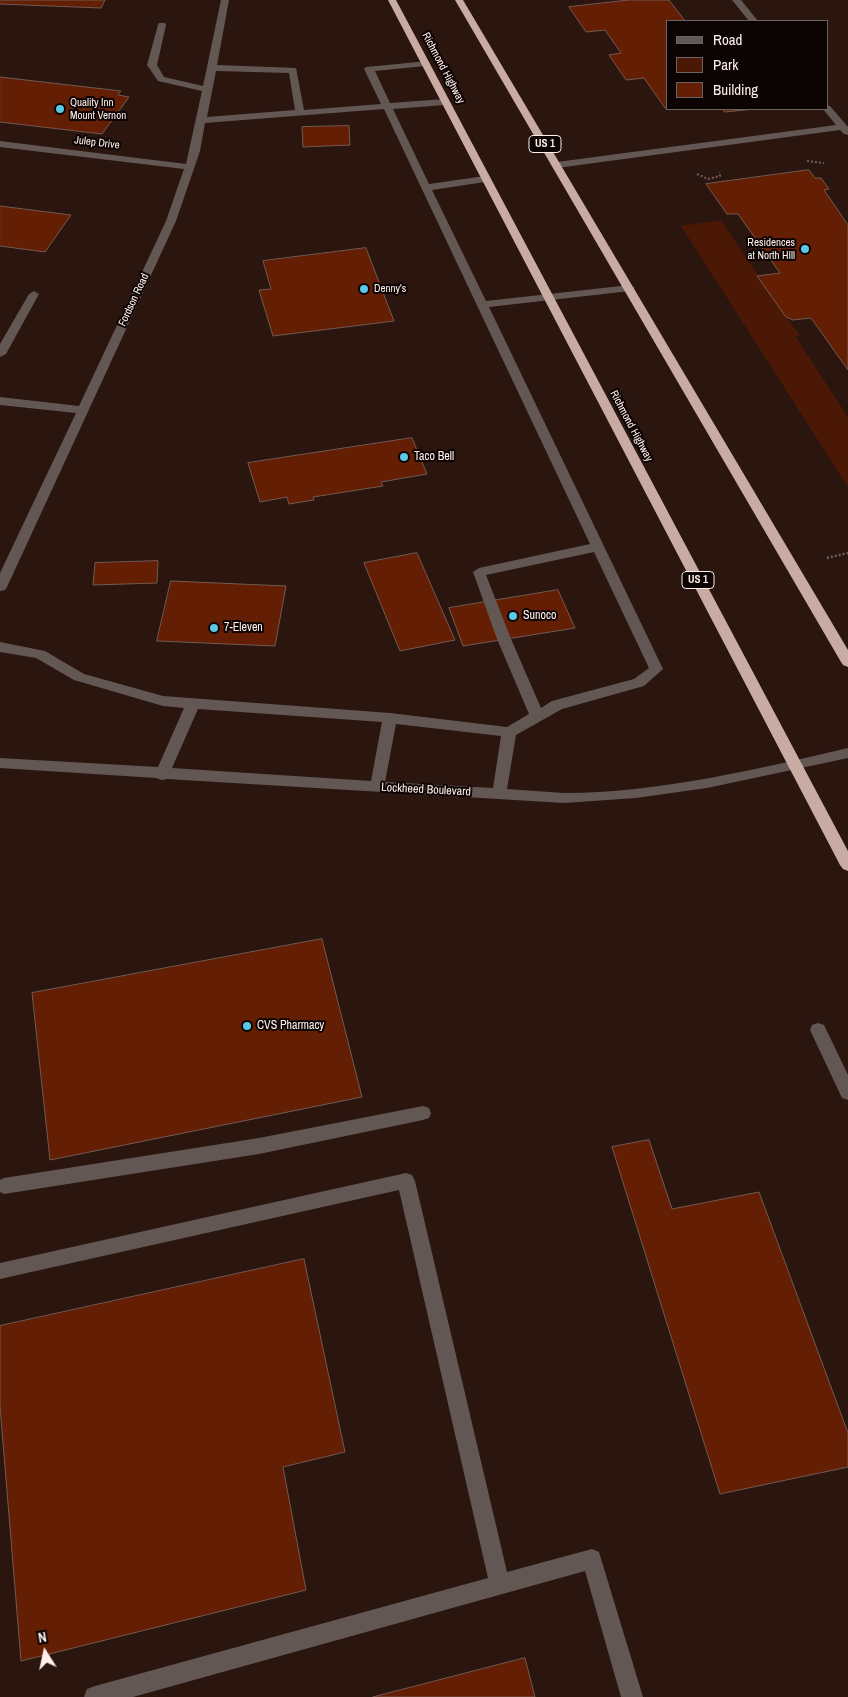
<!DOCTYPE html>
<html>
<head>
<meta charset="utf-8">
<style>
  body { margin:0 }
  #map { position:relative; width:848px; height:1697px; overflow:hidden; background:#2a150f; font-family:"Archivo Narrow",sans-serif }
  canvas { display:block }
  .legend { position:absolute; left:666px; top:20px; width:162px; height:90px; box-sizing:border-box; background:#0c0403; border:1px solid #6d6260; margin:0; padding:6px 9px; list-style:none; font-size:15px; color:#fff0eb }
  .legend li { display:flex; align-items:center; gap:10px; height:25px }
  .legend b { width:25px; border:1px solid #6d6260 }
  .north { position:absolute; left:20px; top:1627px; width:50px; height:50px; -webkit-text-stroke:4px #0c0403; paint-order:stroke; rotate:350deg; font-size:14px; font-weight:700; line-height:20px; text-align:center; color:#fff0eb }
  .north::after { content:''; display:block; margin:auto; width:18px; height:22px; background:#fff0eb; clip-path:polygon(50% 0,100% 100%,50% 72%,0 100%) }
</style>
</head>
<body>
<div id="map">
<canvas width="848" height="1697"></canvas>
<ul class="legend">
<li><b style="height:6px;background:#635754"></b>Road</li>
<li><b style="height:14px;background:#4b1806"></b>Park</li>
<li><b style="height:14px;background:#641e03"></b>Building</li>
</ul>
<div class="north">N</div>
</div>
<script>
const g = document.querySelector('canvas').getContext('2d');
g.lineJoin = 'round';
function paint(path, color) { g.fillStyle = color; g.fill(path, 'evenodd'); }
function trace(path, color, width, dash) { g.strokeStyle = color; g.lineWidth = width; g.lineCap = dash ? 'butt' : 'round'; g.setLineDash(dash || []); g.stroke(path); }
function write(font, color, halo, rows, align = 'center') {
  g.font = font + ' "Archivo Narrow",sans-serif'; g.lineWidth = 4; g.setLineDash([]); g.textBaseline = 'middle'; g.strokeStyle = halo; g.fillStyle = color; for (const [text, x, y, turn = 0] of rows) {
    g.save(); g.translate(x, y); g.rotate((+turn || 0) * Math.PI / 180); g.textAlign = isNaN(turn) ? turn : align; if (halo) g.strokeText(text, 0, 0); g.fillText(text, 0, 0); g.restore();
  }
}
paint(new Path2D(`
  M721,220l65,97 14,18 -5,1 53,81v70l-167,-261z`), '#4b1806');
const building = new Path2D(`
  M0,0h105l-4,8 -101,-4z
  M629,0h40l16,21h-18v87h-2l-21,-30 -18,2 -17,-25 12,-2 -16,-23 -19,2 -17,-25z
  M0,77l121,14 -3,4 11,2 -27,37 -102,-12z
  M723,109h32l-30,3z
  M349,126l1,19 -47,2 -1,-20z
  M809,170l6,8h6l8,11 -5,1 24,35v145l-37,-52 -18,2 -7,-3 -29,-41 23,-3 -42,-59h-11l-21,-30z
  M0,206l71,9 -26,37 -45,-6z
  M366,248l28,73 -121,15 -14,-46 12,-1 -8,-28z
  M412,438l15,36 -46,8 2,4 -70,11 1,3 -25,4 -2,-7 -27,5 -12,-39z
  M417,553l38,87 -55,11 -36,-88z
  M158,561l-1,22 -64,2 2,-22z
  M171,581l115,5 -11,60 -118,-5z
  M558,590l17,38 -112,18 -14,-38z
  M322,939l40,158 -312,63 -18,-167z
  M649,1140l23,69 87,-17 89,241v34l-128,27 -108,-347z
  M304,1259l41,193 -62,15 23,123 -285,71 -21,-255v-80z
  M525,1658l10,39h-162z`);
paint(building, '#641e03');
trace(building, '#735a52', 1);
trace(new Path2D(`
  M807,161l17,2
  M697,174l11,5 12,-3 -1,-4`), '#715e58', 2, [2, 2]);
trace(new Path2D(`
  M827,558l21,-5`), '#715e58', 2.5, [2, 2]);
paint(new Path2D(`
  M221,0h8l-12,65 79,3 8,42 77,-6 -17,-35 2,-2 62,-6 2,2 -5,3 -50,5 15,32 55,-4 5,3 -5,3 -52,4 36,75 56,-8 5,3 -5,3 -53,8 54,111 144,-16 5,3 -5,3 -141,16 174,362 -19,17 -82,23 -46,26 -9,54c19,1 38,3 57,4 93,0 194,-24 284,-45v10l-141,30 -71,10 -72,5 -397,-24 -5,1 -6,-2 -156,-10v-10l158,9 26,-59 -21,-2 -89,-26 -38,-22 -36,-6v-10l45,9 39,23 79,22 227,17 117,14 22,-13 -32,-75 -24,-67 6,-4 111,-24 -206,-435 -179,14 -5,28 -24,70 -169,366 -2,3 -5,1v-18l76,-160 -76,-8v-8l79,9 87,-185 18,-52 -184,-22v-6l186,23 16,-73 -44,-10 -11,-16 11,-40 1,-2h6l1,2 -9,40 7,12 39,9zM216,71l73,2 6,37 -88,7zM594,552l55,116 -15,11 -82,22 -11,7 -30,-69 -25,-64zM198,709l184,13 -11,59 -199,-13zM396,724l105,12 -8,52 -108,-6z
  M732,0h9l17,21h-9z
  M827,105l3,1 18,21v8l-4,-1 -4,-4 -283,38 -5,-3 5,-3 279,-37 -13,-16h4z
  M34,291l5,3 -33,60 -6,3v-13l29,-50z
  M818,1023l6,2 24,50v25l-6,-2 -32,-68 2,-5z
  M423,1106l6,2 2,5 -2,5 -6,2 -164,34 -255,40 -4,-2v-12l4,-2 255,-40z
  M406,1173l6,2 3,6 92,391 85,-23 7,3 44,145h-22l-36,-126 -452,126h-49l3,-8 8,-3 393,-108 -89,-388 -399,89v-16z`), '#635754');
paint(new Path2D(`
  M388,0h8l452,851v20l-5,-2 -3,-4z
  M455,0h8l385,650v17l-5,-2 -2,-3z`), '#c8aca3');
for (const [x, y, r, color] of [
  [60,109,5,"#5ac8e6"],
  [805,249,5,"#5ac8e6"],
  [364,289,5,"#5ac8e6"],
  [404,457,5,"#5ac8e6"],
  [513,616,5,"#5ac8e6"],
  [214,628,5,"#5ac8e6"],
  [247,1026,5,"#5ac8e6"]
]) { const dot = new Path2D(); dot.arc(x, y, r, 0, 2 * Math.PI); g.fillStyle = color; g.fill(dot); trace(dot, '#0c0403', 2); }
write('11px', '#fff0eb', '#0c0403', [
  ["Richmond Highway",443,68,62],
  ["Julep Drive",97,143,7],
  ["Fordson Road",134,300,-65],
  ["Richmond Highway",631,426,62]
]);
write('11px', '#fff0eb', '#0c0403', [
  ["Quality Inn",70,103],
  ["Mount Vernon",70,116],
  ["Residences",795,243,"right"],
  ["at North HIll",795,256,"right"],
  ["Denny's",374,289]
], 'left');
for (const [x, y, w] of [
  [545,144,32],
  [698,580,32]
]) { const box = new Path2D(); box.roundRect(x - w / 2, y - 8.5, w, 17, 4); g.fillStyle = '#0c0403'; g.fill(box); trace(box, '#fff0eb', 1); }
write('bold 11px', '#fff0eb', null, [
  ["US 1",545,144],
  ["US 1",698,580]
]);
write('12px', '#fff0eb', '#0c0403', [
  ["Taco Bell",414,457],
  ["Sunoco",523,616],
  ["7-Eleven",224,628],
  ["CVS Pharmacy",257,1026]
], 'left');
write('12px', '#fff0eb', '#0c0403', [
  ["Lockheed Boulevard",426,790,3]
]);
</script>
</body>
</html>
